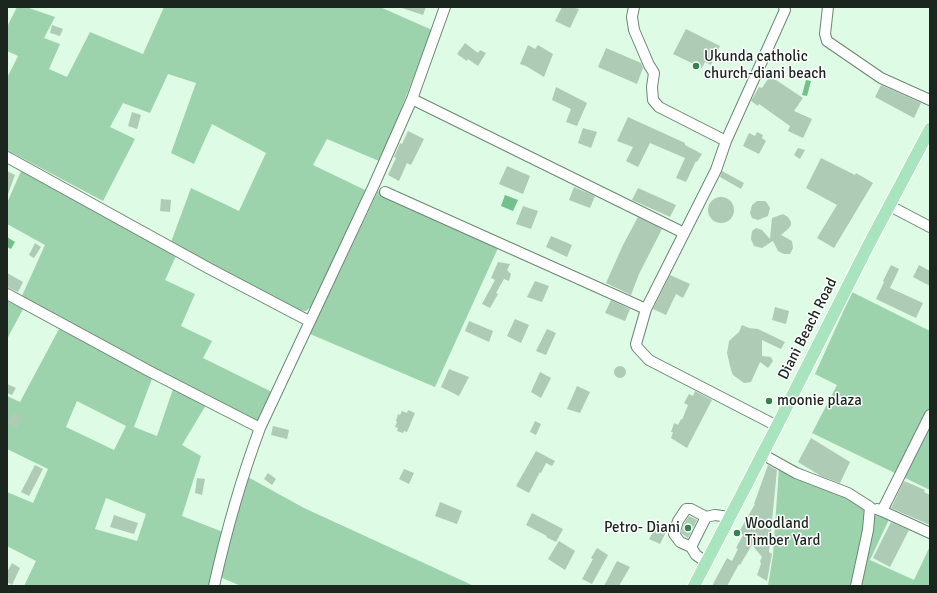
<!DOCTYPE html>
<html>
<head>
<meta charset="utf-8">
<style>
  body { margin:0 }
  #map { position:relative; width:937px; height:593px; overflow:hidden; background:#ddfbe5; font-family:Signika,sans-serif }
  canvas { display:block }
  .frame { position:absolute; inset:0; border:8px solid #1a261e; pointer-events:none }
</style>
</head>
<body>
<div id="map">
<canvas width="937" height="593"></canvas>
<div class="frame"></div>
</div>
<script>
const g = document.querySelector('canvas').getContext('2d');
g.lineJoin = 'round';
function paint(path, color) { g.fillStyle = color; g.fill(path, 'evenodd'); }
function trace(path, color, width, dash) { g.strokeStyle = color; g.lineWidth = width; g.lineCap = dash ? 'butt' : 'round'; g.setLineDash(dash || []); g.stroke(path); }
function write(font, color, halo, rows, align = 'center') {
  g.font = font + ' Signika,sans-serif'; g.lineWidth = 3; g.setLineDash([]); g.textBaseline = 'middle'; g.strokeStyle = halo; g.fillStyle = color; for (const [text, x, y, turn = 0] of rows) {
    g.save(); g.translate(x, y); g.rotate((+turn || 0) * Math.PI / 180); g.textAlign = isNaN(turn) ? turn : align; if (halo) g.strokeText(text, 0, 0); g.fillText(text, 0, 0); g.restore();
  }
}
paint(new Path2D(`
  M17,7h9l29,10 -11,21 16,6 -11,25 18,8 23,-45 53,22 21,-47h216l52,23 -33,84 -20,47 -52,-22 -14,26 52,25 -51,114 -8,7 -13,-1 -122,-68 20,-54 48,23 27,-58 -54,-29 -18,40 -23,-11 25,-70 -28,-9 -18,39 -27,-10 -13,24 25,12 -32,62 -96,-51v-72l11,-22 -11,-5v-24z
  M21,171l155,85 -11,24 30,14 -14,32 31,15 -9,17 71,35 -15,29 -49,-22 -189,-102 24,-53 -38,-21v-21z
  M378,191l120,57 -63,139 -125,-53z
  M852,292l78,39v159l-118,-57 25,-48 -22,-11z
  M7,301l16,8 -16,30z
  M59,329l94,47 -19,51 23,9 16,-47 33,16 -24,40 19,11 -19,60 41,16 -13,54h-186l12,-25 -29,-15v-54l26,11 15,-34 -41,-20v-53l13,6zM77,401l49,25 -12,24 -48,-23zM106,498l40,16 -9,27 -42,-12z
  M784,460l108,53 -22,47 44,20 16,-34v40h-162l5,-31 6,-88z
  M246,476l58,32 170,78h-233l-21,-9z`), '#9cd3ac');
paint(new Path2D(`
  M806,80l5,1 -4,15 -5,-1z
  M505,195l13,5 -5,11 -12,-5z
  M7,237l8,5 -4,7 -4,-2z`), '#73c08c');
paint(new Path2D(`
  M402,7h24l-3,8 -21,-7z
  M562,7h8l9,2 -9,19 -15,-7z
  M52,25l11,4 -3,7 -10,-3z
  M686,29l34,17 -9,19 -6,-3 -3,6 -29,-14z
  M465,43l13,10 2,-3 6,3 -8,13 -10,-7 -1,2 -10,-7z
  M528,45l7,4 3,-4 15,9 -9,23 -18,-11 -6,-2z
  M606,48l35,15 2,5 -6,16 -39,-17z
  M770,76l33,22 -9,13 18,8 -9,19 -15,-7 2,-5 -31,-22 -1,2 -7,-5 8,-14 3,1z
  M881,85l40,18 -7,15 -39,-21z
  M556,87l31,16 -10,23 -11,-4 5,-13 -19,-9z
  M132,112l9,3 -4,14 -9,-3z
  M628,117l57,26v2l17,9 -5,8 -1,-1 -10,21 -10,-4 9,-20 -35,-15 -12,24 -12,-6 7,-14 -16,-6z
  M583,128l14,4 -6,16 -13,-5z
  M408,131l16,8 -13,26 -4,-2 -8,18 -11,-6 8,-17 -2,-1 4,-9 2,-5 2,1z
  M757,132l6,3 -1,3 4,3 -7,13 -16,-8 6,-13 6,3z
  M798,148l7,2 -5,9 -6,-4z
  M821,158l34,17 1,-2 17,10 -39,65 -17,-10 20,-33 -31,-17z
  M507,166l23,10 -7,18 -24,-10z
  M7,171l8,4 -7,19h-1z
  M722,171l22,12 -3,6 -21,-12z
  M574,187l21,9 -5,12 -21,-8z
  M638,188l38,17 -6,12 -38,-17z
  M708 210a13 13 0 1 1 26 0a13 13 0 1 1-26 0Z
  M161,199l10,1 -1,12 -10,-1z
  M757,201h8l2,2 3,5 -2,8 -10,4 -6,-2 -2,-5 2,-8z
  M523,206l15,5 -7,18 -15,-5z
  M783,214l5,3 3,5v3l-3,4 -7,6 11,6 1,7 -3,6h-6l-6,-3 -5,-10 -11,7 -8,-2 -3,-7 1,-8 4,-3 6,2 8,9 2,-21z
  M638,217l24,12 -23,45 -8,21 -25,-12 17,-38z
  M551,236l21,9 -5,12 -21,-10z
  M35,243l6,4 -7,11 -5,-3z
  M498,262l12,2 -3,6 4,4 -2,7 -5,-2 -8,14 2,1 -8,14 -8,-4 13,-24 -4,-2z
  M891,265l8,4 -9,19 33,15 -7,15 -40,-19 8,-17 -1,-1z
  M919,265l11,6v15l-17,-9z
  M7,273l16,9 -5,10 -11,-5z
  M670,275l20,9 -7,14 -7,-4 -10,21 -13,-6z
  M535,281l14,5 -7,16 -15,-5z
  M611,300l19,9 -5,12 -20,-8z
  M775,307l14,4 -3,13 -14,-4z
  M515,319l14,6 -8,18 -14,-7z
  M469,321l24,10 -4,11 -24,-11z
  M742,325l7,3 9,1 27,13 -4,7 -19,-9v16l9,1 2,4 -5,7 -8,-6 -9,20 -7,1 -11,-8 -2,-5 -4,-17 2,-12 10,-9z
  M547,329l9,4 -10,22 -10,-4z
  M614 372a6 6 0 1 1 12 0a6 6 0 1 1-12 0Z
  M449,369l20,8 -10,19 -18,-9z
  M540,372l11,6 -10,20 -10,-6z
  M7,384l9,4 -4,7 -5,-2z
  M577,386l13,6 -10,21 -13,-4z
  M695,391l17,9 -25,48 -16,-10 2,-6h-2l3,-9 4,2 3,-6 1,1 6,-15 -4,-2 5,-9 4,2z
  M408,410l7,3 -8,19 -3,-1 -1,2 -6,-2 1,-3 -3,-1 2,-5 -1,-1 2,-7 2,1 2,-4 5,2z
  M13,412l9,5 -5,11 -10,-5z
  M535,421l6,3 -5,11 -6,-3z
  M273,426l16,4 -2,9 -16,-4z
  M811,438l39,24 -10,21 -19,-7 -23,-14z
  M536,451l19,10 -3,5 -6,-3 -5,10 -1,-1 -11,21 -13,-7z
  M35,465l8,4 -14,27 -8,-4z
  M768,465l9,5 -8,82 3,2 -5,27 -10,-6 4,-11 -1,-3 2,-4 -10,-12 -12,20 -1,-1 -12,22h-15l15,-28 5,3 6,-12 -2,-1 7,-13 -4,-3 16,-28h-1z
  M404,469l10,4 -5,11 -10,-5z
  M268,473l8,6 -4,6 -8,-6z
  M197,478l8,1 -3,16 -7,-2z
  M904,481l21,9 -1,2 6,3v30l-39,-17z
  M440,502l22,9 -5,13 -22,-8z
  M532,513l31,16 -7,13 -10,-5 1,-1 -21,-11z
  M114,515l24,8 -4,11 -24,-7z
  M689,516l8,4 -9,18 -7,-5 3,-9z
  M891,522l18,8 -19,37 -17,-9z
  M656,527l10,5 -6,12 -11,-5z
  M559,541l16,10 -10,19 -17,-11z
  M597,548l11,7 -16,29 -10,-5 11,-20 -2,-1z
  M617,561l13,6 -11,19h-15z
  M12,563l8,5 -8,17 -5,-3v-10z`), '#aecbb5');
const minor = new Path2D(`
  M634,7l-2,10 2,13 15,35 5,8 -2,14 1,13 6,7 67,34
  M828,7l-3,27 2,7 54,37 49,22
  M412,99l272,134
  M7,157l203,112 99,52
  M385,192l261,117
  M890,206l40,21
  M7,294l142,77 111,57
  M777,426l-128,-66 -12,-13 -1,-3 10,-35 70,-139 10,-29 59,-131 -1,-3
  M762,454l34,19 52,20 22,14 -2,23 -12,56
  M877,509l5,2 48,22
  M882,511l48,-96
  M691,547l-11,-5 -6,-8 4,-13 8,-12h5l15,8
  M706,562l-10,-7 -5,-8 15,-30 9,-2 14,2
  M214,586c12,-54 27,-107 46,-158l114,-243 38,-86 33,-92`);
const major = new Path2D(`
  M694,586l83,-160 92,-182 61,-115`);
trace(minor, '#6c8774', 12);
trace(major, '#fff', 14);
trace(minor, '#fff', 10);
trace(major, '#a8e4bd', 12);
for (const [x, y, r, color] of [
  [696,66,4,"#338252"],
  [769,401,4,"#338252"],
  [688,528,4,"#338252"],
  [737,533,4,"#338252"]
]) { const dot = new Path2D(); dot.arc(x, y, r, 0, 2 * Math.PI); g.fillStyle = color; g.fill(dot); trace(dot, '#fff', 1.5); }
write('15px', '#1a261e', '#fff', [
  ["Ukunda catholic",704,57],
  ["church-diani beach",704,74],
  ["moonie plaza",777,401],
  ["Woodland",745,524],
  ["Timber Yard",745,541],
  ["Petro- Diani",680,528,"right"]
], 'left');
write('15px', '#1a261e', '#fff', [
  ["Diani Beach Road",808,329,-63]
]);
</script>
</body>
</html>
